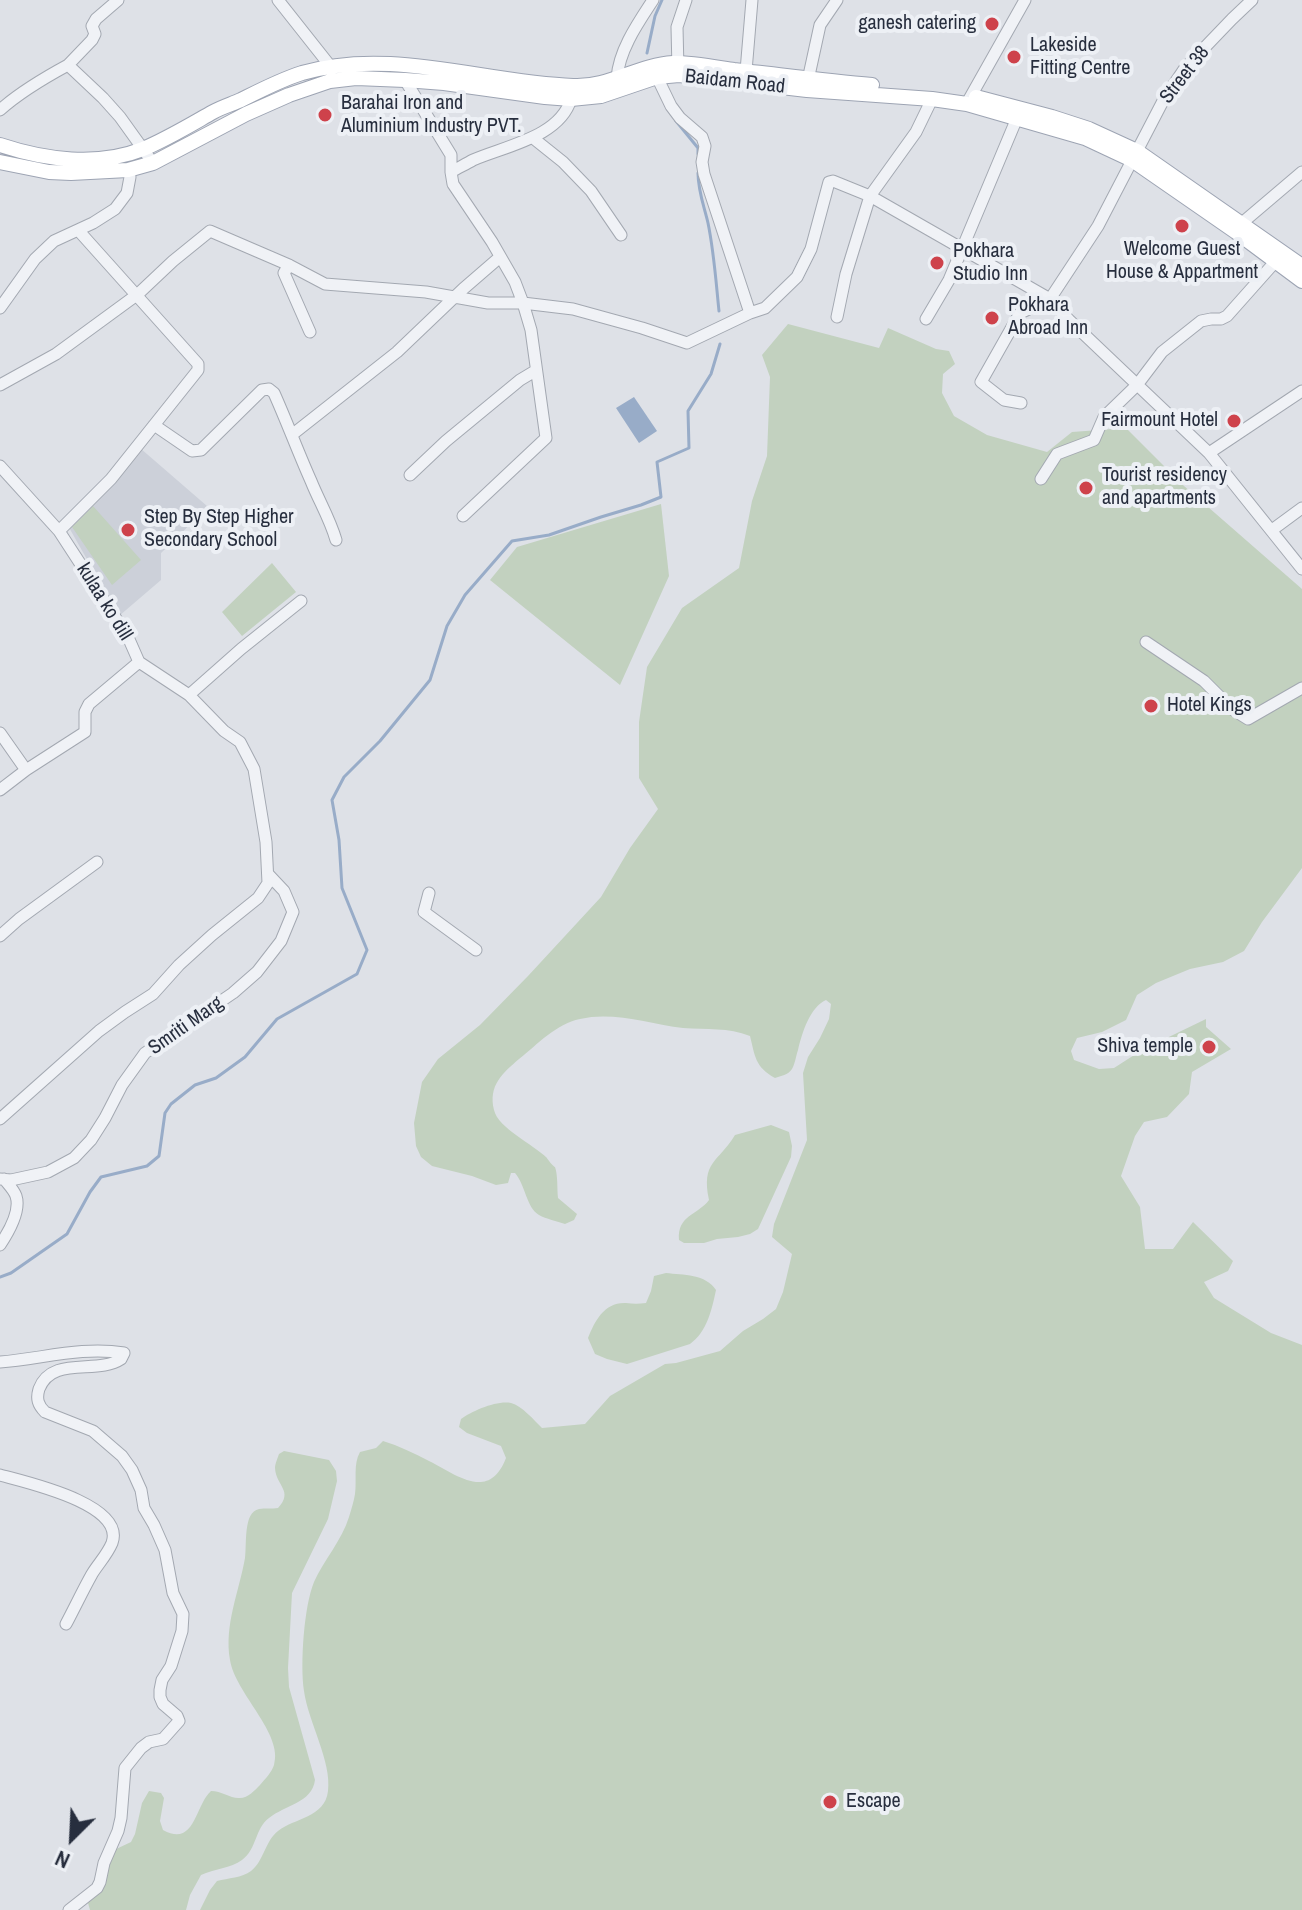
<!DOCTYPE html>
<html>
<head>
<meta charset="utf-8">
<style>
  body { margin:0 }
  #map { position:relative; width:1302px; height:1910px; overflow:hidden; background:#dee1e7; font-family:"Archivo Narrow",sans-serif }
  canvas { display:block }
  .north { position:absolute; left:32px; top:1798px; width:80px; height:80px; -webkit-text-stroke:6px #edf0f5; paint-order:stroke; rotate:204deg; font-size:22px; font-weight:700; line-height:32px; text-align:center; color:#272e3e }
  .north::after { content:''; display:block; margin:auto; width:28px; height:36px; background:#272e3e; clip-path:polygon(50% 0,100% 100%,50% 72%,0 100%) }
</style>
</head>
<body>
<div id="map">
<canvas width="1302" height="1910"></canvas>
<div class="north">N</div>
</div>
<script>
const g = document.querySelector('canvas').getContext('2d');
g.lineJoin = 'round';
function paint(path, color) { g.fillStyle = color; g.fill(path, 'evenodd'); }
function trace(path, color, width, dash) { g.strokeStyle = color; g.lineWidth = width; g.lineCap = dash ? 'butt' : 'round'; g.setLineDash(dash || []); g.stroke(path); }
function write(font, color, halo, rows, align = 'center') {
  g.font = font + ' "Archivo Narrow",sans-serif'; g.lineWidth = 8; g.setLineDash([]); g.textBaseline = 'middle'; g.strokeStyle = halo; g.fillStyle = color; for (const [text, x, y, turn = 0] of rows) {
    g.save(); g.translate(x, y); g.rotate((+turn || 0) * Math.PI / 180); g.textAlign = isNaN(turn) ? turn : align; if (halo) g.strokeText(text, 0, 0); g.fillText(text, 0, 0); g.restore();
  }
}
paint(new Path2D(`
  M140,448l67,58 -28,30 -18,17v27l-42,36 -52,-92z`), '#ccd0d9');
paint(new Path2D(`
  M788,324l91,24 9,-20 48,21 13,2 6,13 -12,10 -1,19 12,23 33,19 60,17 25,-20 54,-4 58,58 118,103v279l-40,54 -18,29 -21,11 -33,7 -34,14 -19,12 -11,25 -24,12 -25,6 -6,13 3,9 25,9 15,-1 28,-18 64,-31v8l25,22 -39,23 -3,22 -22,23 -23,5 -9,14 -14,40 19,31 5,42h28l20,-27 40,39 -5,10 -24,11 10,16 57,35 31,12v565h-1102l10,-20 7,-9c11,-3 25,-3 34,-10 13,-10 14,-30 27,-40 16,-13 47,-13 50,-40 4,-29 -20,-70 -24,-100 -4,-27 0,-85 10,-109 10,-22 28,-42 35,-65 2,-7 5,-16 6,-23 2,-14 -2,-30 5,-42l16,-4 7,-7c16,5 31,12 46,20 28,14 60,41 77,-3l-5,-12 -34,-13 -8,-6 2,-8c11,-8 36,-19 50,-16 11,3 23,17 31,25l43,-4 25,-28 55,-32 11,-1 44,-12 23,-20 20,-12 13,-10 7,-17 9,-38 -20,-17 2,-13 33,-84 -4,-67 5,-16 12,-19 9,-19 2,-15 -5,-4c-16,7 -24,33 -28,50 -2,6 -3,14 -6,19 -4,6 -11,7 -17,9 -20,-11 -20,-22 -25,-42 -22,-9 -43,-6 -67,-8 -33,-4 -70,-17 -103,-9 -24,5 -42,25 -61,40 -16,14 -31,26 -25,51 4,18 39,34 53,48 0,1 7,9 8,9 3,8 2,22 3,31l19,16 -3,6 -9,4c-8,-3 -19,-5 -26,-9 -13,-8 -13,-29 -24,-42h-4l-3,10 -12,2 -24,-9 -40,-10 -11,-9 -5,-11 -2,-23 8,-41 16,-23 42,-34 48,-49 73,-79 29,-49 28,-39 -19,-31v-56l8,-55 35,-59 57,-40 13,-67 15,-45 3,-79 -8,-22z
  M661,504l8,72 -49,109 -130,-105 27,-33z
  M93,506l48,54 -29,25 -40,-58z
  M272,563l24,29 -54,44 -20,-24z
  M771,1125l18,7 3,14 -1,11 -33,72 -8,5 -12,3 -21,2 -13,4h-20l-5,-3c-2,-25 19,-25 30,-40 -8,-39 9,-37 26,-65z
  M666,1273c17,2 40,1 50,17 -4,19 -9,42 -26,54l-63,20 -20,-5 -12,-5 -7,-16c7,-17 16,-36 38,-35 7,1 13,1 20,0l5,-12 3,-15z
  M284,1451l45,9 7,11 1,10 -9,38 -36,74 -4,75 1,19 26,93c-3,23 -30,25 -46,38 -14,10 -12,31 -27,42 -11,8 -28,9 -41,15l-11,20 -4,15h-96l-2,-7 6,-9 18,-43 19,-9 4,-8 7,-31 7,-12 12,2 3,5 -4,23 3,9c32,18 32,-25 48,-39 11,0 20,8 29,7 8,0 15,-8 20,-13 5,-6 12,-13 14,-20 10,-31 -39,-72 -44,-105 -6,-35 9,-68 15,-102 2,-14 -2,-46 14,-49 6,-1 13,0 19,-1 16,-17 -2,-22 -3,-40 0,-4 3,-11 4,-14z`), '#c2d1bf');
paint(new Path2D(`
  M634,397l23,34 -18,12 -23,-35z`), '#98acc8');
trace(new Path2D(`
  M647,53l8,-37 7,-16
  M676,121l22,27v6
  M698,173c0,18 6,33 10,50 6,29 8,59 11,88
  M0,1277l11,-4 56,-39 23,-42 11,-15 46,-11 12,-10 6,-43 6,-9 24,-19 21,-7 29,-21 32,-38 80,-45 10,-24 -25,-62 -3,-48 -7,-40 12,-23 36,-36 50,-61 17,-54 18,-31 47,-54 37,-6 52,-18 40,-12 20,-8 -4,-35 32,-14 -1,-37 23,-37 9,-30`), '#98acc8', 3);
const minor = new Path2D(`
  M278,0l53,67
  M68,65l24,-25 3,-6 -3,-8 4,-7 22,-19
  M678,70l-1,-43 9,-27
  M746,71l6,-71
  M657,77l14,29 9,12 22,19 3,9 -3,16 2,12 46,139
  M617,78c2,-28 21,-55 36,-78
  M405,80l46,75v17c7,-4 15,-8 22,-12 32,-14 87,-23 98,-61
  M808,80l12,-55 17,-25
  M967,103l58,-103
  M0,110c20,-18 44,-32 68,-45l35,33 17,19 33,46
  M533,138l30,24 28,29 30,44
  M451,172l2,12 39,58 23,40 8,21 8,27 15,108 -83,78
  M1242,223l60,-51
  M289,265l-5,8 26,59
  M0,308l35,-49 19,-18 39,-18 22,-14 12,-16 3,-16 -2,-7
  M837,317l9,-43 24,-78 180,103 19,21 140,133 93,116
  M926,319l23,-39 68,-162
  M0,385l56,-31 82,-60 35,-33 37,-30 79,34 36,19 101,8 62,11h35l50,6 69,19 45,15 63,-30 15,-5 32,-31 14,-28 18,-67 4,-1 37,15 46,-64 16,-33
  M1021,403l-17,-3 -23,-18 39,-69 30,-14 48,-73 66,-127 21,-31 47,-49 20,-19
  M154,425l38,26 9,-1 61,-60 7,-1 5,4c13,29 24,59 37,88 8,20 19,38 25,59
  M293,434l104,-82 66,-63 37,-32
  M1209,453l93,-62
  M0,466l59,65 69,106 11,25
  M410,475l36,-34 74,-61 15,-9
  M1041,479l16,-25 37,-14 10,-23 33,-32 25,-33 39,-31 10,-2h10l6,-3 48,-54
  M1272,530l30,-22
  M59,531l52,-52 87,-109v-6l-120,-134
  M1146,642l58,39 28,28 16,10 54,-31
  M189,695l52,-46 60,-48
  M0,733l26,37
  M0,790l26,-20 59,-38v-20l4,-8 50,-42
  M429,893l-5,19 52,38
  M0,936l19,-17 78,-57
  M0,1119l99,-88 26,-19 28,-18 26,-29 33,-30 46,-37 10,-15 -2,-41 -12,-73 -14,-27 -16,-11 -35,-36 -50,-33
  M0,1179l11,1 37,-8 26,-14 17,-18 14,-22 17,-33 23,-32 88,-60 24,-21 24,-31 12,-29 -9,-21 -16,-17
  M0,1245c8,-12 21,-34 16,-49 -2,-6 -8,-12 -12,-17
  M0,1362c41,-3 82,-16 124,-9l-3,6c-24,16 -69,-4 -82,30 -3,10 -1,16 6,23l48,19 29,25 10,14 9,20 3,18 10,17 11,25 8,43 10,21 -1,17 -11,35 -9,14 -2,10v7l3,7 14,12 2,5 -16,18 -14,3 -8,6 -16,20 -4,50 -3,13 -14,32 -4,19 -3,6 -28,22
  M0,1475c25,7 126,29 112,68 -5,12 -14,21 -20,31 -9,16 -17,33 -26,50`);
const major = new Path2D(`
  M976,97l76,20 37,12 48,22 165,115
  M0,145c45,15 98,22 143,4 24,-10 47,-24 70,-37 9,-5 19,-8 28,-12 20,-10 39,-20 61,-27 89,-26 182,10 271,13 35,2 65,-21 100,-23 20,0 41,4 61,7 46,5 92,11 138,15
  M0,162l49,10 22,1 57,-3 25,-7 93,-49 43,-19 41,-14 26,-3 49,2 39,3 101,14 26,2 30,-3 56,-19 22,-2 128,15 125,9 35,5 118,34 47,22 104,72 66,49`);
trace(minor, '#a3a8b1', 13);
trace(major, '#9da4b3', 16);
trace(minor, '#f0f2f6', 11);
trace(major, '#fff', 14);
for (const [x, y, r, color] of [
  [992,24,8,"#ce424b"],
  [1014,57,8,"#ce424b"],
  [325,115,8,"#ce424b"],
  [1182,226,8,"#ce424b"],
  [937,263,8,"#ce424b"],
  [992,318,8,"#ce424b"],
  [1234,421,8,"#ce424b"],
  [1086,488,8,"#ce424b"],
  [128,530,8,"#ce424b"],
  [1151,706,8,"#ce424b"],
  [1209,1047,8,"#ce424b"],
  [830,1802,8,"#ce424b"]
]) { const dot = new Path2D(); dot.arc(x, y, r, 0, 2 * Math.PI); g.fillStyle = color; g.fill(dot); trace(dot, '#edf0f5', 3); }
write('20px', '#272e3e', '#edf0f5', [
  ["ganesh catering",976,24,"right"],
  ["Lakeside",1030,46],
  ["Fitting Centre",1030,69],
  ["Barahai Iron and",341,104],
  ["Aluminium Industry PVT.",341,127],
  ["Welcome Guest",1182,250,"center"],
  ["House & Appartment",1182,273,"center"],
  ["Pokhara",953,252],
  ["Studio Inn",953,275],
  ["Pokhara",1008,306],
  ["Abroad Inn",1008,329],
  ["Fairmount Hotel",1218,421,"right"],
  ["Tourist residency",1102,476],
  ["and apartments",1102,499],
  ["Step By Step Higher",144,518],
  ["Secondary School",144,541],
  ["Hotel Kings",1167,706],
  ["Shiva temple",1193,1047,"right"],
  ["Escape",846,1802]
], 'left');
write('20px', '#272e3e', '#edf0f5', [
  ["Street 38",1185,75,-52],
  ["Baidam Road",735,82,6],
  ["kulaa ko dill",104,602,58],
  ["Smriti Marg",186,1026,-35]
]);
</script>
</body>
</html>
